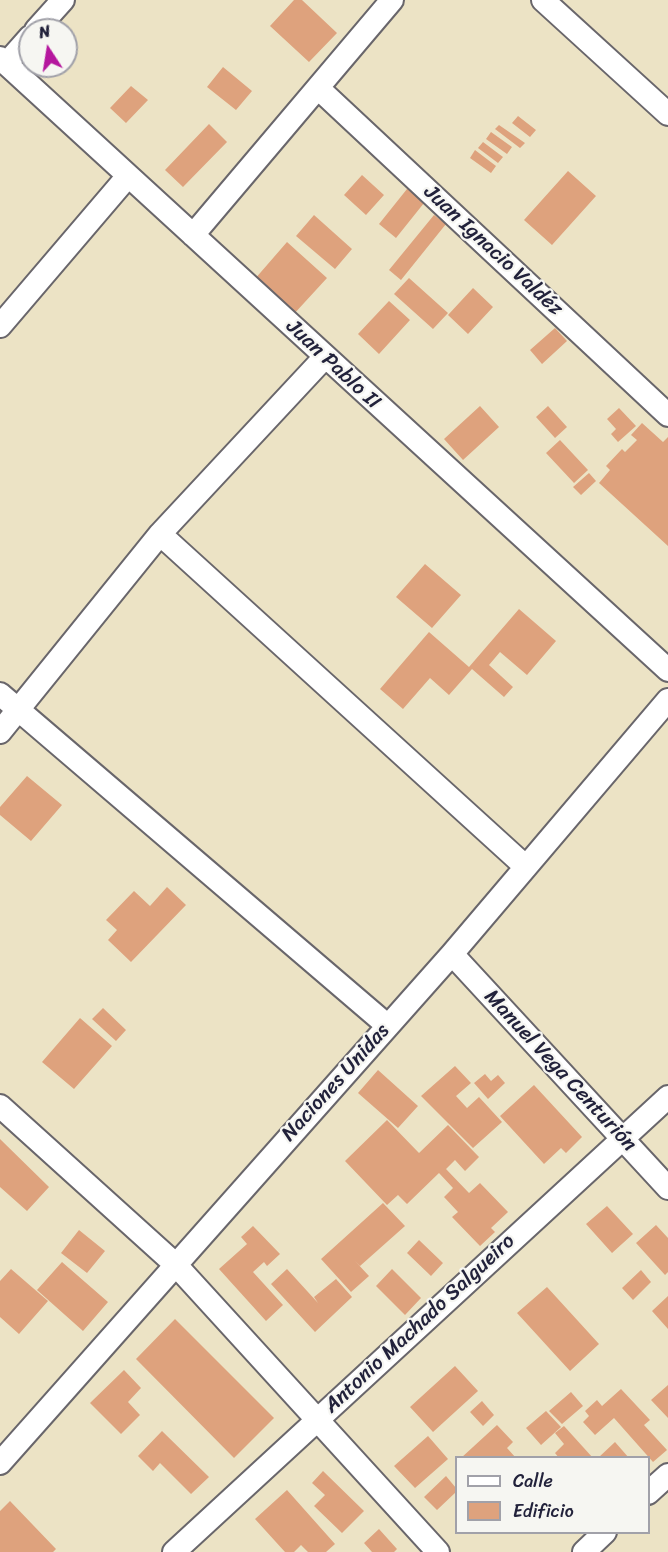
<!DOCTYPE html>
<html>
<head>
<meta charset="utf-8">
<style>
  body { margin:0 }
  #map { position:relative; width:668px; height:1552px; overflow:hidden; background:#ece3c5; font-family:Sriracha,sans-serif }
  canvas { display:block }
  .legend { position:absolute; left:455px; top:1456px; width:195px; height:78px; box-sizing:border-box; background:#f6f6f2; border:2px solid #a1a1a9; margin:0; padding:8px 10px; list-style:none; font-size:18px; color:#22223b }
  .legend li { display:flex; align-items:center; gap:12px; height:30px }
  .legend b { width:30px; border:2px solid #a1a1a9 }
  .north { position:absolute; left:18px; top:18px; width:60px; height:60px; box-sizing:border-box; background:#f6f6f2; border:2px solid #a1a1a9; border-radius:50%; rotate:348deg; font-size:16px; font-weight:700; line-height:24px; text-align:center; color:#22223b }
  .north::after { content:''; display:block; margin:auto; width:21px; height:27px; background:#b5179e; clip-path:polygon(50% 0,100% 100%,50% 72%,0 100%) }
</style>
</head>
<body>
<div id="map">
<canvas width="668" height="1552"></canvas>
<ul class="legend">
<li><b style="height:8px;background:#fff"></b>Calle</li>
<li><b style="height:16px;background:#dea27d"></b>Edificio</li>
</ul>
<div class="north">N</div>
</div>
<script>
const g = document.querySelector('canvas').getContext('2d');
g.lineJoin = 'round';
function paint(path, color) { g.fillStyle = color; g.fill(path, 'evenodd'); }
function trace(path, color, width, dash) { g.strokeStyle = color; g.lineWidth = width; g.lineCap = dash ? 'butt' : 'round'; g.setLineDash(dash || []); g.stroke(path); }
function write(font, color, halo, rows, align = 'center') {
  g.font = font + ' Sriracha,sans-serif'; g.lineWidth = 4.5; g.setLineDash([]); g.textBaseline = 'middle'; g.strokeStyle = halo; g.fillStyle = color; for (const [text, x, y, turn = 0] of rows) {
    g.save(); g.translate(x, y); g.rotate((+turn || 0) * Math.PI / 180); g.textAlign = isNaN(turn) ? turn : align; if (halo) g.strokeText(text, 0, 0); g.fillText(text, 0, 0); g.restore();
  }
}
paint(new Path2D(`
  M294,0h8l35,33 -28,29 -39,-36z
  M223,67l29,24 -16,19 -29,-23z
  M131,86l17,14 -22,23 -16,-15z
  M518,116l18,14 -6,7 -18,-14z
  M209,124l18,18 -44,45 -18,-17z
  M499,125l26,18 -5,5 -25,-19z
  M491,132l21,15 -5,7 -21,-15z
  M483,142l20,15 -5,6 -20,-15z
  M475,150l21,16 -5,7 -21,-15z
  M568,171l28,25 -44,49 -28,-25z
  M362,175l22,20 -18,20 -22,-20z
  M411,184l17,14 -32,40 -17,-14z
  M314,215l38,34 -17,20 -39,-33z
  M434,215l12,9 -45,56 -12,-10z
  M287,242l40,36 -34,37 -39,-35z
  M409,278l39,35 -15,16 -39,-35z
  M473,288l20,19 -25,27 -20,-19z
  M389,301l21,19 -31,34 -21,-20z
  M555,328l12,13 -25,23 -12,-14z
  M480,406l19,21 -36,33 -19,-21z
  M548,406l19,21 -12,11 -19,-21z
  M619,408l17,18 -18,16 -7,-8 5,-5 -9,-10z
  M642,423l21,19 5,-5v109l-69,-63 11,-13 -4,-4 16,-17 3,3 12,-12 -6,-5z
  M560,440l28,30 -14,13 -28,-30z
  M589,473l7,8 -15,14 -8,-8z
  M425,564l36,31 -29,33 -36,-31z
  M519,609l37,32 -29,34 -27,-23 -11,13 24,22 -9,10 -32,-28 -23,26 -19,-17 -27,31 -23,-20 49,-57 40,35z
  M27,776l35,29 -31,36 -31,-26v-8z
  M167,887l19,18 -55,57 -23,-22 9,-10 -11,-10 28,-29 16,15z
  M103,1008l23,22 -10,11 -24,-22z
  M80,1018l32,28 -38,43 -32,-27z
  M455,1066l16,17 -15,13 11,12 12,-11 23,25 -29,26 -52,-52z
  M378,1070l40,36 -20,22 -40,-35z
  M485,1074l6,7 7,-6 7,8 -17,16 -14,-16z
  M534,1085l48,52 -16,16 -5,-5 -17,16 -44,-48z
  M387,1120l32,33 29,-28 31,32 -14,14 -10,-11 -9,9 23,24 11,-10 28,29 -17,16 4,4 -15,14 -28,-29 6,-5 -14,-15 9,-9 -14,-15 -32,31 -9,-9 -11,10 -42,-44z
  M0,1139l49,48 -22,24 -27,-24z
  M383,1203l22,23 -45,40 -5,-5 14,15 -18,16 -30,-33z
  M607,1206l26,28 -21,19 -26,-29z
  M656,1225l12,13v34l-3,3 -29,-32z
  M253,1226l27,28 -13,12 -3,-4 -11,10 30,33 -17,16 -47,-52 28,-25 -6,-7z
  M79,1230l26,21 -18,22 -26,-20z
  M419,1240l24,23 -12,13 -24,-23z
  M62,1262l46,40 -25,29 -46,-41z
  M11,1269l37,32 -29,33 -19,-17v-36z
  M287,1269l31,34 -4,-6 22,-18 16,18 -37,35 -44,-48z
  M392,1269l29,29 -16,17 -29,-29z
  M641,1270l10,12 -18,18 -11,-12z
  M547,1287l52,57 -29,27 -53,-58z
  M668,1296v33l-16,-18z
  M175,1319l99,99 -40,40 -98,-99z
  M455,1366l23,25 -45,41 -23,-25z
  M124,1370l17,18 -13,14 12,13 -19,19 -31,-31z
  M668,1385v33l-17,-18z
  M621,1389l29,31 -6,5 23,25 -14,12 -39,-44 -19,17 -12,-13 6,-6 -4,-5 12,-11 5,6z
  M571,1392l12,14 -21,18 -13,-13z
  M482,1401l12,14 -11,11 -13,-14z
  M546,1411l15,16 -20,18 -15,-17z
  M497,1425l16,17 -6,6 9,10h-55z
  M564,1426l29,32h-34l-4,-5 9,-9 -9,-11z
  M162,1431l47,46 -18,17 -31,-31 -7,8 -15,-15z
  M428,1436l20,23 -33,29 -21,-22z
  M615,1442l14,16h-31z
  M323,1471l41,40 -22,22 -28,-27 11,-11 -13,-12z
  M446,1476l10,12v4l-19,18 -13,-13z
  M287,1490l48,54 -9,8h-18l-7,-7 -7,7h-9l-30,-33z
  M10,1501l46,48 -3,3h-53v-41z
  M379,1529l18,20 -3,3h-22l-8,-9z`), '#dea27d');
const minor = new Path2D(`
  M543,0l125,114
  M36,30l27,-30
  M0,58l668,612
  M6,64l24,-27
  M318,88l350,327
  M193,235l199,-235
  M0,326l128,-150
  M160,534l366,333
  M0,694l388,332
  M0,732l160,-198 164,-176
  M452,954l216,234
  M0,1106l175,158 263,288
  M0,1463l452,-509 216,-254
  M648,1493l20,-18
  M174,1552l494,-455
  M584,1552l21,-20`);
trace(minor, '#69666b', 26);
trace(minor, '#fff', 22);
write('21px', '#22223b', '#f6f6f2', [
  ["Juan Ignacio Valdéz",493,251,43],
  ["Juan Pablo II",333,365,43],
  ["Manuel Vega Centurión",560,1071,47],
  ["Naciones Unidas",336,1083,-48],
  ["Antonio Machado Salgueiro",420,1324,-43]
]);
</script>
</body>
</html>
